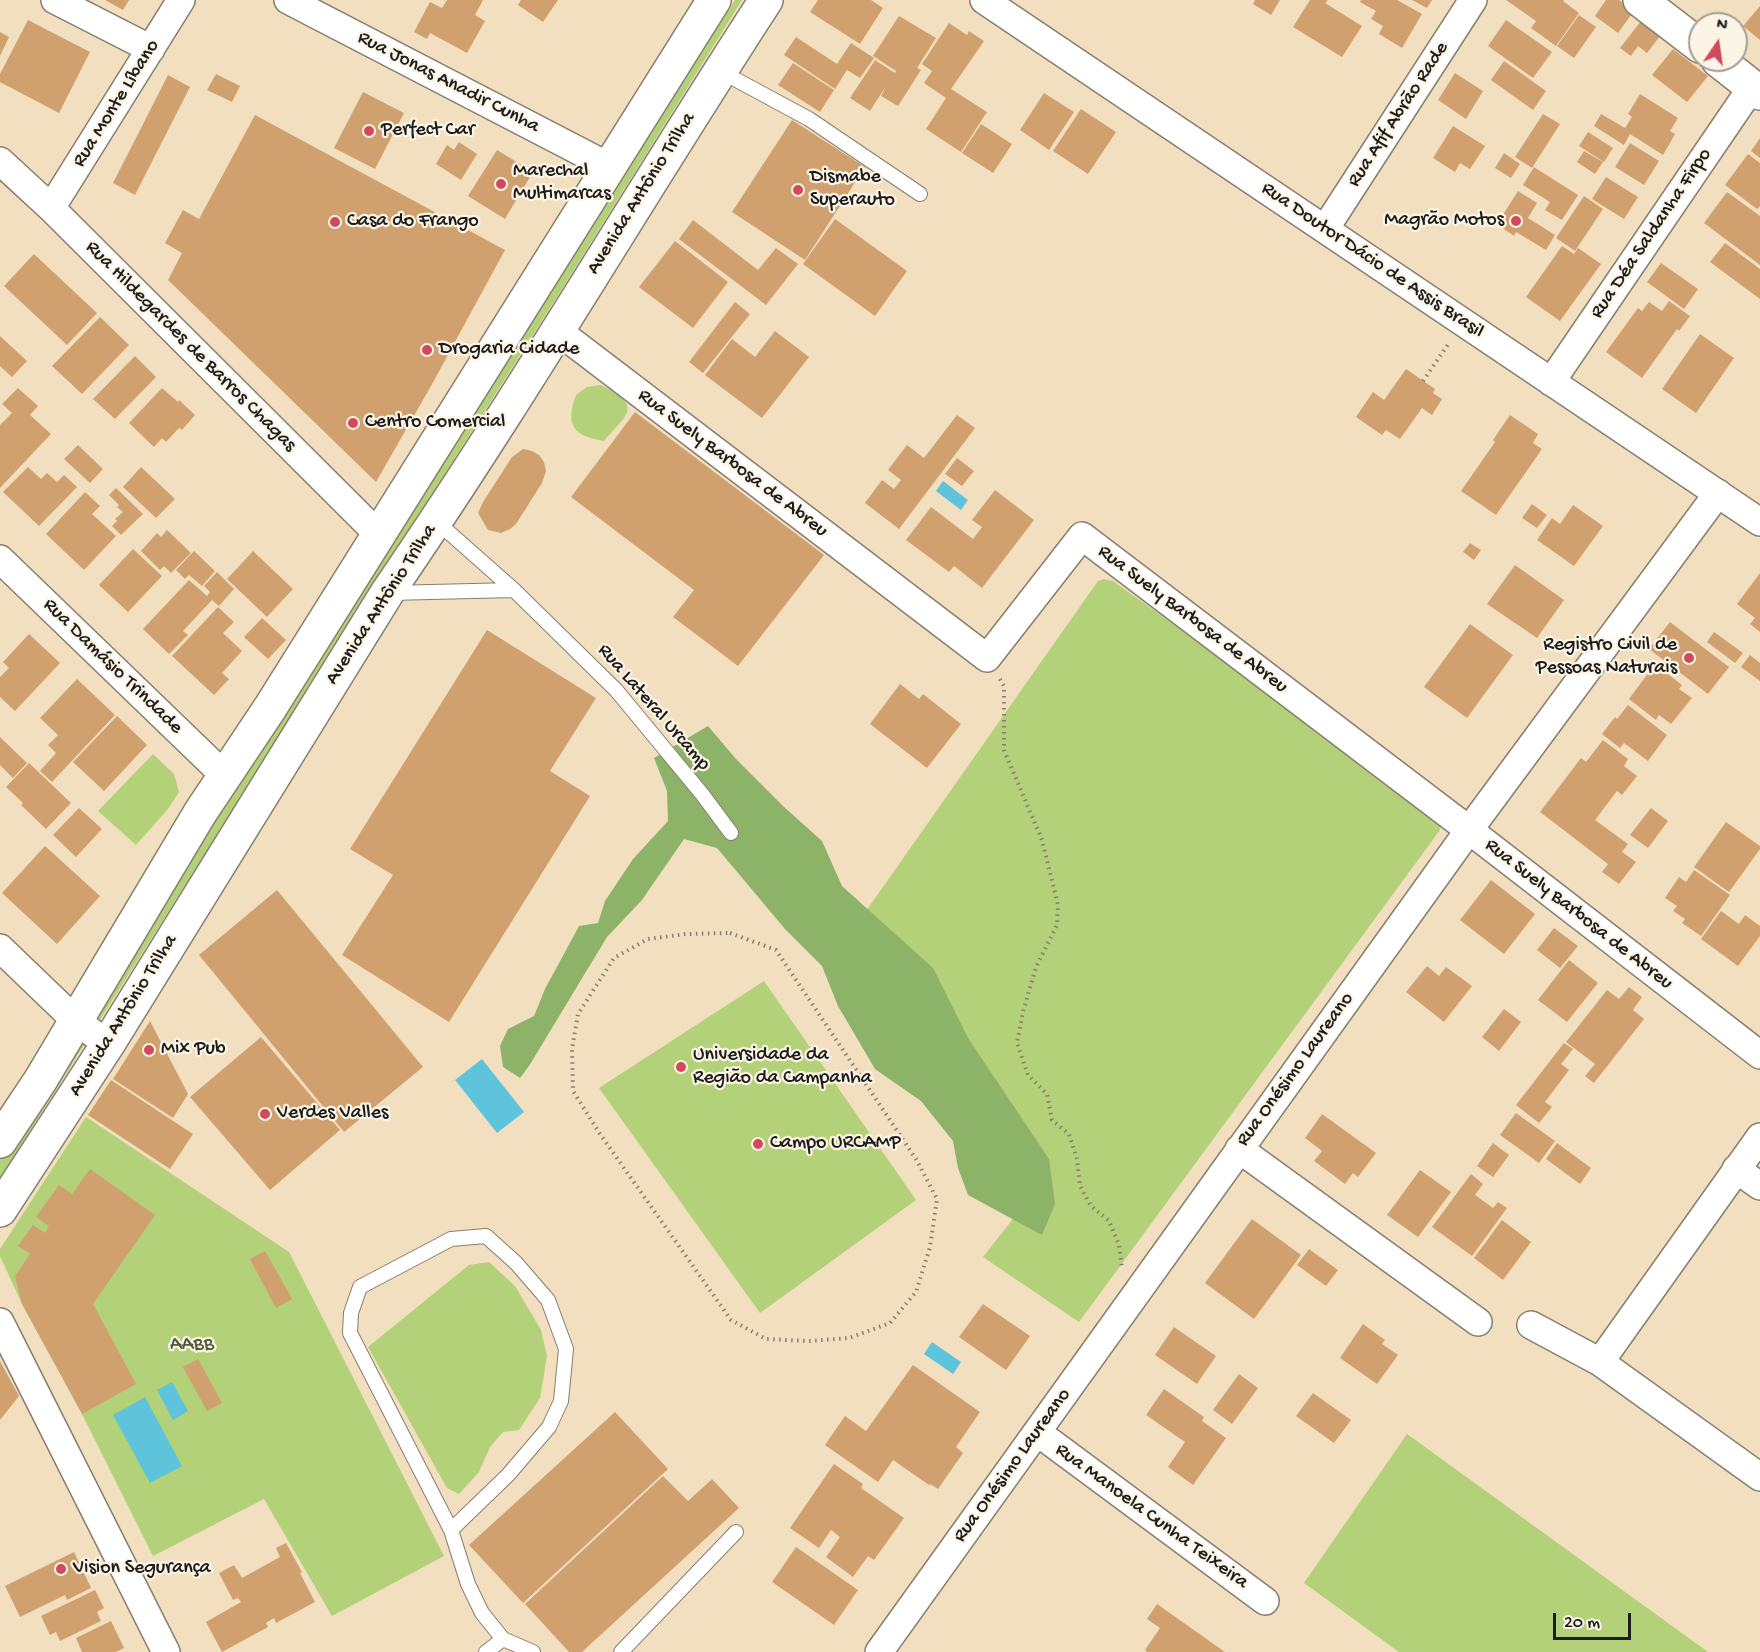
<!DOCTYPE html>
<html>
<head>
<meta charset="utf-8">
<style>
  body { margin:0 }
  #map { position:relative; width:1760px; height:1652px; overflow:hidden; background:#f2dfc0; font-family:"Gochi Hand",sans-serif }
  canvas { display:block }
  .north { position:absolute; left:1688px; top:12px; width:60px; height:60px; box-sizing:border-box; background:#fcf5e5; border:2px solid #a29e95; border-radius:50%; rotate:13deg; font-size:16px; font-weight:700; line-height:24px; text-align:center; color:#1c1c1c }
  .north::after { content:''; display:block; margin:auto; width:21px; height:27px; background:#d1495b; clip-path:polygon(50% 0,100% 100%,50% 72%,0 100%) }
  .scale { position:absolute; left:1553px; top:1613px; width:78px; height:27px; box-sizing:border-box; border:3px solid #1c1c1c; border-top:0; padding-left:8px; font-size:18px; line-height:21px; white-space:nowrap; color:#1c1c1c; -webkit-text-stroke:4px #fcf5e5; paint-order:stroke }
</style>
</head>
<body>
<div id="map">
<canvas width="1760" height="1652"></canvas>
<div class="north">N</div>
<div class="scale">20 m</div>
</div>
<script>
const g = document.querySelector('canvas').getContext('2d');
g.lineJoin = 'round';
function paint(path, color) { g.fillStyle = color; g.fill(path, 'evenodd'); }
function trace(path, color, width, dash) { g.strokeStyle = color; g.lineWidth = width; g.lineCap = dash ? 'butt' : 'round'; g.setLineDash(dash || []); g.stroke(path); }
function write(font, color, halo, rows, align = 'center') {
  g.font = font + ' "Gochi Hand",sans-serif'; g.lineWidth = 4.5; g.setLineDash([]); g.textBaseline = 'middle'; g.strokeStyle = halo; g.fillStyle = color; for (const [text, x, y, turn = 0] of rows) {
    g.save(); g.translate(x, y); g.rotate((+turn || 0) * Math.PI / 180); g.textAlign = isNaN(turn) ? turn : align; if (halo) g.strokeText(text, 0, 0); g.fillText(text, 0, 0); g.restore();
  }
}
paint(new Path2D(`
  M735,0h7l-177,284 -565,894v-19l330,-517z
  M601,385c42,22 28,27 3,56 -31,-5 -39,-16 -28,-46l11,-8z
  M1104,579l9,2 325,232 3,7 -1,10 -361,492 -96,-65 33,-42 -164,-284 246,-350z
  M153,754l21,20 5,18 -11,17 -32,36 -38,-34z
  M764,981l152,219 -156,113 -161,-225z
  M86,1117l203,135 155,304 -112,60 -68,-117 -111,57 -71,-142 -60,-110 -22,-48v-7z
  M489,1262l26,24 26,44 6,26 -7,42 -21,32 -16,2 -13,15 -11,25 -20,22 -12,-6 -79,-141 101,-82z
  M1407,1434l301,218h-309l-95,-69z`), '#b2d178');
paint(new Path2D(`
  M708,726l28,33 47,47 39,35 20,45 91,82 35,70 81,121 6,45 -13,31 -74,-40 -10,-27 -5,-27 -32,-40 -46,-32 -37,-63 -16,-40 -37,-37 -68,-81 -33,-9 -42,61 -35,37 -78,129 -9,12 -17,-11 -3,-21 8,-17 26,-13 11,-27 34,-63 19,-3 7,-22 28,-42 35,-38 -1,-30 -13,-33z`), '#8db368');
paint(new Path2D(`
  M943,481l25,19 -7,10 -25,-19z
  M482,1059l42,53 -27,21 -42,-53z
  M932,1342l29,20 -8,12 -29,-20z
  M172,1382l16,29 -15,9 -16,-30z
  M145,1397l37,69 -32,17 -37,-68z`), '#5ec4db');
paint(new Path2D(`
  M105,0h24l-6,10z
  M447,0h36l-8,15 10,6 -18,32 -37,-20 -3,6 -13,-7 16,-30 12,6z
  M521,0h37l-15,22 -25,-17z
  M818,0h53l12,8 -23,36 -50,-32z
  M1255,0h25l-9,15 -18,-11z
  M1310,0h18l-3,3 37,23 -20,31 -49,-30z
  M1361,0h36l25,14 -20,34 -23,-14 4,-8 -12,-7 5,-8 -16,-9z
  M1412,0h20l-5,8z
  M1506,0h58l-1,1 16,12 -23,33 -25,-18 5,-7z
  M1606,0h13l15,11 -16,22 -23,-17z
  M1760,6v34l-17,-14z
  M1579,15l17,12 -22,31 -17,-12z
  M899,16l37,22 -19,30 4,2 -23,36 -17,-10 5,-10 -16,25 -20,-13 25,-38 20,13 1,-2 -23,-15z
  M28,20l62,32 -31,61 -59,-31v-8z
  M1506,20l46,32 -19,26 -45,-32z
  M1641,21l19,15 -13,17 -9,-7 -7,10 -11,-8z
  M949,23l18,12 2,-4 15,10 -33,48 36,23 -26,40 -35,-23 20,-31 -22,-15 8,-12 -10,-7z
  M0,32l9,5 -9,19z
  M796,37l41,27 14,-21 23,15 -14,20 -13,-8 -12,19 -51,-34z
  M1673,49l35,27 -21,26 -35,-27z
  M1504,61l42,30 -13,19 -42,-30z
  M793,63l41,27 -14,22 -42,-27z
  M1455,73l28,18 -17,28 -28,-19z
  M216,74l24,12 -8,16 -25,-12z
  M168,75l22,12 -55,108 -22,-12z
  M363,92l41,21 -29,56 -41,-21z
  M1044,93l30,19 -25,38 -29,-20z
  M1640,94l38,24 -8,13 5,3 -12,21 -33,-21 -6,11 -30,-19 7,-12 24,14 7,-11 -4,-3z
  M1081,109l35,23 -28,42 -35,-23z
  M1543,114l17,10 -28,44 -17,-11z
  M255,115l250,135 -74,136 -55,96 -208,-202 14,-27 -17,-10 18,-33 16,9z
  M792,120l73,47 -60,93 -73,-48z
  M981,124l31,20 -19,29 -31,-20z
  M1453,126l32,20 -15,23 -10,-6 -5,9 -22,-14z
  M1588,132l25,16 -9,14 -25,-16z
  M1760,138v20l-9,-7z
  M459,142l18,12 -16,26 -25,-16 11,-19 7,5z
  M1630,143l29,18 -15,24 -29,-18z
  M497,150l36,22 -28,47 -37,-23z
  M1584,151l19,11 -8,12 -18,-12z
  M1504,153l16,11 -9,14 -16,-10z
  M1748,154l12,9v43l-3,3 -32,-24z
  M1534,167l44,28 -16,25 -17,-10 5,-8 -27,-17z
  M1606,177l32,20 -14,22 -32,-20z
  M1518,191l19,12 -9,15 27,17 -9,15 -30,-18 -2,4 -17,-12z
  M1727,192l33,24v49l-56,-42z
  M1584,196l19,13 -28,42 -19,-13z
  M835,219l72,52 -32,45 -72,-52z
  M693,220l65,50 18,-22 22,16 -32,41 -87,-66z
  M675,241l53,41 -35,46 -54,-41z
  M1725,243l35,26v30l-50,-37z
  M1562,246l12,8 4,-6 23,16 -41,57 -34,-24z
  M34,254l63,59 -30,32 -63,-59z
  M1661,263l37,26 -14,20 -37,-27z
  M1669,301l21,15 -11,15 -2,-2 -35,49 -36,-26 32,-44 4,3 7,-9 13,9z
  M735,302l15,12 -47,59 -14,-11z
  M100,317l29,28 -47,49 -30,-28z
  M775,331l34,26 -47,61 -57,-43 27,-36 23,18z
  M1700,334l34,24 -38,55 -34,-24z
  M0,336l27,25 -15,16 -12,-11z
  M135,356l21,21 -41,42 -22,-20z
  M1406,369l29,20 -2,4 9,6 -10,16 -10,-7 -22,31 -14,-9 -4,5 -26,-18 17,-25 11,8z
  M18,388l20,18 -8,9 21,19 -51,54v-63l12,-12 -10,-9z
  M162,388l16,14 1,-2 16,15 -13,15 -3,-2 -13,14 -4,-4 -8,9 -25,-24z
  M635,412l189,143 -86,111 -65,-49 21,-27 -123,-93z
  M957,415l18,13 -76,101 -34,-26 17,-23 12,9 7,-9 -13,-10 19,-25 17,13z
  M1510,415l28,19 -5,9 9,6 -46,66 -35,-24 34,-49 -2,-2z
  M78,445l25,24 -13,14 -26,-24z
  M523,449l9,2 7,4 5,7 2,9 -4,12 -26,41 -6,5 -9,4 -13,-3 -10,-17 5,-11 29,-45z
  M957,458l17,13 -12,15 -17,-12z
  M28,467l13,12 6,-6 10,9 7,-7 13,12 -38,39 -36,-34z
  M141,467l34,32 -19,19 -33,-31z
  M116,488l27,26 -22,21 -9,-9 5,-5 -2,-2 8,-7 -6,-5 2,-2 -10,-10z
  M995,490l39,30 -52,68 -28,-22 -5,6 -43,-32 25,-33 42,32 9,-12 -10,-7z
  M85,492l15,14 -8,8 24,22 -32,34 -38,-36z
  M1532,504l15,11 -10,13 -15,-10z
  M1573,505l30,21 -29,40 -37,-26 15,-22 8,6z
  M167,530l24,23 -20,20 -7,-7 -4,4 -19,-19 16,-18 4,4z
  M1470,543l11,7 -7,10 -11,-8z
  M133,549l29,27 -34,36 -29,-27z
  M194,551l21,20 -13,15 -13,-11 -4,4 -9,-9z
  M253,551l40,38 -26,28 -40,-38z
  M1515,565l49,35 -27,38 -50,-34z
  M217,572l17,17 -15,17 -7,-6 -29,31 5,4 -19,19 -26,-25 46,-49 18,16 3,-4 -6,-6z
  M1760,573v59l-10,-8 5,-6 -18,-14z
  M218,607l16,15 -11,11 19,18 -20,22 7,6 -15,16 -42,-39z
  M262,618l24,22 -18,19 -24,-22z
  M1670,622l59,45 -21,27 -59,-45z
  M1470,624l43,31 -46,63 -43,-31z
  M487,630l109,68 -46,73 40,25 -141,226 -107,-67 51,-80 -43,-26z
  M1714,632l29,21 -8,10 -28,-21z
  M29,634l31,29 -45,48 -15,-14v-20l9,-9 -6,-6z
  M1750,655l10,8v18l-19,-14z
  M1655,664l27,21 -3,4 13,9 -21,26 -12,-9 -3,5 -27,-21z
  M77,679l38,36 -63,67 -12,-11 16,-18 -8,-8 10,-10 -18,-17z
  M900,684l19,15 4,-5 38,30 -34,44 -57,-44z
  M1628,705l39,30 -19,26 -24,-18 -4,5 -18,-14 13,-17 2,2z
  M117,716l30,29 -43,46 -31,-29z
  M0,737l27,26 -14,15 -13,-13z
  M1603,740l25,19 -4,7 13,10 -15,19 -5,-4 -22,29 33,24 -6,8 14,10 -17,22 -17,-12 6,-8 -68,-52 41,-54 5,4z
  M29,763l42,40 -25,26 -25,-24 2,-2 -17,-16z
  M79,808l23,21 -26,28 -23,-22z
  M1651,808l17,13 -20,27 -18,-13z
  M1726,822l34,24v3l-31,43 -35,-25z
  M45,846l55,50 -43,48 -55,-51z
  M1694,870l36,25 -29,41 -19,-13 3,-4 -12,-8 4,-5 -12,-8 14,-21 7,5z
  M1491,880l44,34 -31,40 -44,-34z
  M277,890l146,177 -79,65 -145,-177z
  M1721,911l18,13 6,-9 15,11v10l-22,30 -37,-27z
  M1554,928l24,18 -18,22 -23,-18z
  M1569,960l29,23 -31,39 -29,-22z
  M1427,966l12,10 7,-9 26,19 -28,36 -38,-30z
  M1629,987l13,10 -9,13 11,9 -50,64 -9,-7 10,-12 -29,-22 41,-52 12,9z
  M1504,1009l17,13 -22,29 -17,-14z
  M150,1021l38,73 -15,24 -60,-39z
  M261,1037l79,93 -70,60 -80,-93z
  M1564,1043l9,6 -12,15 8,6 -24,32 7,5 -13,16 -23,-18z
  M111,1080l82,54 -23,35 -82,-54z
  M1516,1113l39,28 -16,22 -39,-28z
  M1322,1114l54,39 -18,24 -5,-4 -8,11 -31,-23 8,-10 -17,-13z
  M1493,1143l16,12 -16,22 -16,-11z
  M1557,1143l34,25 -11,16 -34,-25z
  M90,1169l65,46 -62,89 43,80 -54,30 -60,-110 -7,-28 15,-22 -12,-8 15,-21 12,8 4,-7 -13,-9 23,-32 13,9z
  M1420,1170l31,22 -33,45 -31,-22z
  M1471,1174l12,10 -8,11 18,13 5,-6 9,6 -35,48 -40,-29z
  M1252,1219l49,36 -47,64 -49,-36z
  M1502,1220l29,22 -28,38 -29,-22z
  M1309,1249l29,21 -12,16 -29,-21z
  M265,1251l27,48 -16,9 -26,-49z
  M983,1304l47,32 -24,34 -47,-33z
  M1363,1324l22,16 -3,4 16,11 -21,29 -37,-26z
  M1174,1327l42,29 -19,28 -42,-29z
  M198,1359l24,44 -15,8 -24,-44z
  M0,1361l19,35 -19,24z
  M913,1365l67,47 -24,35 7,6 -25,36 -8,-5 -1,1 -36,-25 -15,22 -53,-37 20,-29 21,15z
  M1239,1374l19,14 -26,36 -19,-14z
  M1164,1389l40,28 -2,4 24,17 -33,47 -25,-18 17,-25 -39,-27z
  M1313,1393l38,27 -17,23 -38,-27z
  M615,1412l53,57 -145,134 -54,-58z
  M834,1464l29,20 -2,4 43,30 -30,42 -6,-4 -15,21 -27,-20 14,-20 -9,-7 -12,18 -29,-20z
  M663,1476l25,25 24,-22 27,29 -157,144h-13l-44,-48z
  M286,1543l16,29 -2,1 15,29 -39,21 -2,-5 -8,5 2,4 -46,25 -16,-30 35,-20 -3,-4 -5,2 -14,-27 15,-8 8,13 38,-21 -4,-9z
  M796,1547l62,43 -24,35 -62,-43z
  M74,1552l17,36 -24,12 -2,-5 -45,22 -15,-31z
  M95,1590l9,18 -7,4 4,9 -41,20 -4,-9 -6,3 -9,-19z
  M1157,1604l68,48h-78l-2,-2 15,-22 -13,-9z
  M111,1621l13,27 -8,4h-34l-6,-14z`), '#d0a16e');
const service = new Path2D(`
  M720,71l89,48 111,75
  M436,521l78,69 102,100 86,104 29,39
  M389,593l125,-3
  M451,1530l57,-55 41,-48 12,-26 5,-52 -18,-49 -32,-37 -30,-27 -35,3 -91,48 -9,26 -1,20 101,197 17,54 14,29 21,26
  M486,1652l17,-13 30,13
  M621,1652l115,-120`);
const minor = new Path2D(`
  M55,0l96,49
  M288,0l320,166
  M984,0l776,522
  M0,161l51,47 327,326
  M51,208l130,-208
  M1325,229l148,-229
  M558,331l429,327 95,-122 387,294 291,225
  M1551,382l201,-295
  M0,559l225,217
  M0,948l76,73 32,23
  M1760,1137l-160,225 160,115
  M1239,1149l239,173
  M1736,1169l24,17
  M0,1322l166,330
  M1531,1325l69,37
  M1037,1432l228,169
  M879,1652l590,-822 249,-337`);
const tertiary = new Path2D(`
  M1640,0l60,46
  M1718,60l42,33`);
const secondary = new Path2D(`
  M0,1141l40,-60 160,-268 70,-105 444,-708
  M0,1210l108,-166 279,-451c133,-194 251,-396 379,-593`);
trace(service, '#877e6e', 16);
trace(minor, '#877e6e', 30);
trace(tertiary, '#877e6e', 36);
trace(secondary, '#877e6e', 36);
trace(new Path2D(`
  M1423,381l26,-38
  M1000,679l4,7v64l38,90 16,65 -1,20 -21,42 -13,45 -6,31 11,32 19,19 5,26 17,14 8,25 3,27 11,20 18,15 10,24 3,23
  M730,933l46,17 140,209 21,40 -7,48 -14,45 -26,31 -41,15 -40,3 -43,-2 -35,-19 -131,-186 -27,-43 -1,-42 6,-35 36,-56 34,-19 38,-5z`), '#877e6e', 4, [1.5, 4.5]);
trace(service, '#fff', 14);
trace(minor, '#fff', 27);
trace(tertiary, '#fff', 33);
trace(secondary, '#fff', 33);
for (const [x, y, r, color] of [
  [369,131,6,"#d1495b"],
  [501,184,6,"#d1495b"],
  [798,190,6,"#d1495b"],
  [1516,221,6,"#d1495b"],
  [335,222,6,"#d1495b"],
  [427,350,6,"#d1495b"],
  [353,423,6,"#d1495b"],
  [1689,658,6,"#d1495b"],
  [149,1050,6,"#d1495b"],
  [681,1067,6,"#d1495b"],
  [265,1114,6,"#d1495b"],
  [758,1144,6,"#d1495b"],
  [61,1569,6,"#d1495b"]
]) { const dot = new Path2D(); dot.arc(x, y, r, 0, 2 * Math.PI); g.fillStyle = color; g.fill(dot); trace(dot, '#fcf5e5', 2); }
write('20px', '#1c1c1c', '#fcf5e5', [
  ["Rua Jonas Anadir Cunha",448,83,27],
  ["Rua Monte Líbano",117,104,-58],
  ["Rua Afif Abrão Rade",1399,115,-57],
  ["Avenida Antônio Trilha",642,194,-58],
  ["Rua Déa Saldanha Firpo",1652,234,-56],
  ["Rua Doutor Dácio de Assis Brasil",1372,261,34],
  ["Rua Hildegardes de Barros Chagas",190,347,45],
  ["Rua Suely Barbosa de Abreu",732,464,37],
  ["Avenida Antônio Trilha",382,605,-57],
  ["Rua Suely Barbosa de Abreu",1192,620,37],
  ["Rua Damásio Trindade",112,667,44],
  ["Rua Lateral Urcamp",653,708,49],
  ["Rua Suely Barbosa de Abreu",1578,915,38],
  ["Avenida Antônio Trilha",124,1016,-58],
  ["Rua Onésimo Laureano",1296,1070,-54],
  ["Rua Onésimo Laureano",1013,1466,-54],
  ["Rua Manoela Cunha Teixeira",1151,1517,36]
]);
write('20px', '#1c1c1c', '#fcf5e5', [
  ["Perfect Car",381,131],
  ["Marechal",513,172],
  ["Multimarcas",513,195],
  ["Dismabe",810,178],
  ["Superauto",810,201],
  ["Magrão Motos",1504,221,"right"],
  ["Casa do Frango",347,222],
  ["Drogaria Cidade",439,350],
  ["Centro Comercial",365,423],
  ["Registro Civil de",1677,646,"right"],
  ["Pessoas Naturais",1677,669,"right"],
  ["Mix Pub",161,1050],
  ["Universidade da",693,1056],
  ["Região da Campanha",693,1079],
  ["Verdes Valles",277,1114],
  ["Campo URCAMP",770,1144],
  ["Vision Segurança",73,1569]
], 'left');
write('20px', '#505b3c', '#fcf5e5', [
  ["AABB",192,1346]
]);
</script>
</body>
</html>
